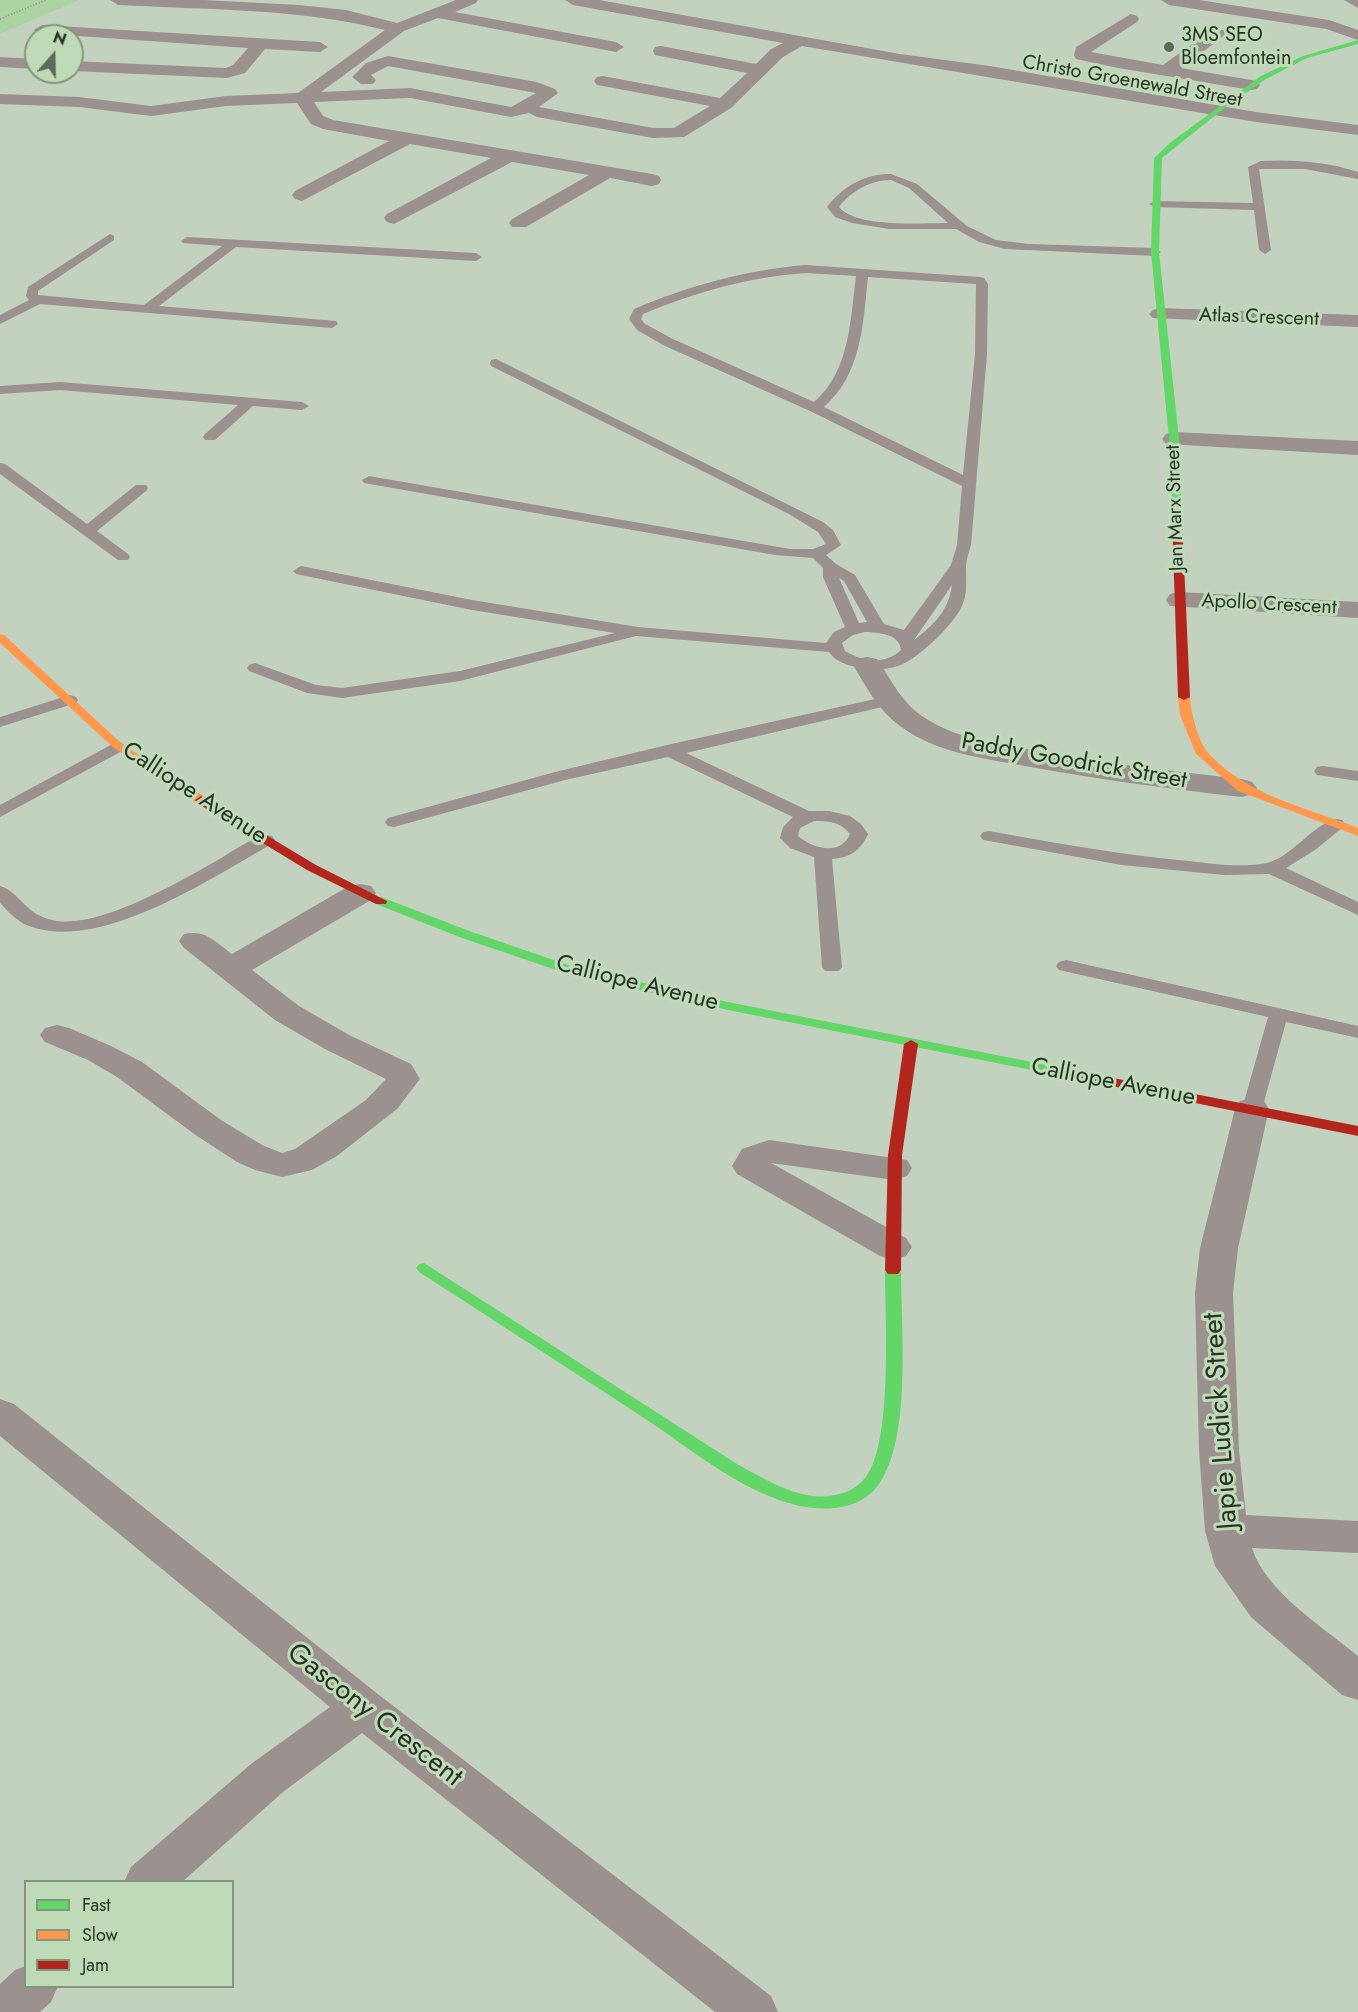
<!DOCTYPE html>
<html>
<head>
<meta charset="utf-8">
<style>
  body { margin:0 }
  #map { position:relative; width:1358px; height:2012px; overflow:hidden; background:#c3d2bf; font-family:Jost,sans-serif }
  canvas { display:block }
  .legend { position:absolute; left:24px; top:1880px; width:210px; height:108px; box-sizing:border-box; background:#bedab7; border:2px solid #82977d; margin:0; padding:8px 10px; list-style:none; font-size:18px; color:#283326 }
  .legend li { display:flex; align-items:center; gap:12px; height:30px }
  .legend b { width:30px; border:2px solid #82977d }
  .north { position:absolute; left:24px; top:24px; width:60px; height:60px; box-sizing:border-box; background:#bedab7; border:2px solid #82977d; border-radius:50%; rotate:20deg; font-size:16px; font-weight:700; line-height:24px; text-align:center; color:#283326 }
  .north::after { content:''; display:block; margin:auto; width:21px; height:27px; background:#5e6b5c; clip-path:polygon(50% 0,100% 100%,50% 72%,0 100%) }
</style>
</head>
<body>
<div id="map">
<canvas width="1358" height="2012"></canvas>
<ul class="legend">
<li><b style="height:8px;background:#63d668"></b>Fast</li>
<li><b style="height:8px;background:#ff974d"></b>Slow</li>
<li><b style="height:8px;background:#b3261e"></b>Jam</li>
</ul>
<div class="north">N</div>
</div>
<script>
const g = document.querySelector('canvas').getContext('2d');
g.lineJoin = 'round';
function paint(path, color) { g.fillStyle = color; g.fill(path, 'evenodd'); }
function trace(path, color, width, dash) { g.strokeStyle = color; g.lineWidth = width; g.lineCap = dash ? 'butt' : 'round'; g.setLineDash(dash || []); g.stroke(path); }
function write(font, color, halo, rows, align = 'center') {
  g.font = font + ' Jost,sans-serif'; g.lineWidth = 6; g.setLineDash([]); g.textBaseline = 'middle'; g.strokeStyle = halo; g.fillStyle = color; for (const [text, x, y, turn = 0] of rows) {
    g.save(); g.translate(x, y); g.rotate((+turn || 0) * Math.PI / 180); g.textAlign = isNaN(turn) ? turn : align; if (halo) g.strokeText(text, 0, 0); g.fillText(text, 0, 0); g.restore();
  }
}
paint(new Path2D(`
  M0,0h79l-79,34z`), '#abd3a2');
trace(new Path2D(`
  M0,19l46,-19`), '#98968f', 2, [1, 2]);
paint(new Path2D(`
  M1261,161c32,-2 67,1 97,11v7l-53,-10h-46l12,81 -6,4 -6,-4 -5,-40 -99,-3 -6,-3 6,-3 98,2 -5,-36z
  M891,174l26,10 50,42 29,14 33,4 126,4 6,4 -6,4 -150,-7 -26,-7 -23,-13h-67l-37,-6 -17,-6 -8,-10c15,-20 39,-34 64,-33zM891,180l18,8 39,35c-26,0 -92,5 -109,-16 12,-16 32,-27 52,-27z
  M110,234l4,2v4l-76,51v4l106,10 78,-59 -39,-3 -2,-2 6,-4 289,16 6,4 -6,4 -240,-14 -77,59 177,15 2,3 -6,4 -292,-24 -40,20v-9l29,-15 -3,-4 2,-9z
  M805,265l175,12 4,1 4,6 -1,70 -16,191c-2,7 -5,15 -5,22 0,15 2,27 -5,41 -9,18 -44,52 -63,58 -16,5 -30,4 -46,0 -8,-2 -18,-6 -23,-14l-193,-16 -176,45 -118,17 -35,-5 -58,-22 -2,-3 2,-3 6,-2 61,22 26,3 118,-17 155,-38 -143,-23 -176,-36 -3,-3 8,-5 171,34 166,27 188,16 8,-11 11,-5 -22,-50v-9l-10,-10 -38,-3 -411,-72 -2,-3 7,-4 421,73h23l13,-5 -8,-12 -29,-18 -298,-148 -1,-3 1,-3 5,-1 327,163 10,8 8,15 -15,10 10,9 19,11 29,49 20,6 47,-65 6,-20 5,-59 -152,-75 -147,-66 -26,-15 -8,-11 5,-10c54,-23 112,-39 171,-44zM805,273l51,3c-6,45 -6,95 -42,126l-141,-63 -28,-15 -4,-5 2,-5c52,-22 106,-37 162,-41zM868,277l108,7 -1,70 -12,121 -139,-68c38,-33 39,-84 44,-130zM839,578l5,3 23,41 -8,1zM952,585c-3,25 -18,40 -38,55zM865,632c14,1 34,1 36,18 -16,15 -38,12 -56,1l-3,-8 11,-8z
  M60,382l242,20 7,4 -7,4 -49,-4 -38,34h-10l-2,-3 2,-3 33,-29 -178,-15 -60,4v-8z
  M0,463l5,1 82,60 49,-39h10l2,3 -2,3 -49,40 31,23 2,3 -2,3h-10l-118,-86z
  M70,695l6,2 2,3 -2,3 -76,24v-10z
  M889,696l8,5 -2,3 -209,49 123,58h20l21,5 11,8 7,10c-7,16 -18,24 -36,25l10,108 -3,4h-14l-3,-4 -8,-110 -24,-9 -10,-10 3,-11 10,-10 -125,-60 -103,23 -171,47 -6,-1 -3,-4 3,-4 167,-46 112,-27zM814,821c15,0 27,1 36,13 -9,22 -37,15 -52,2l2,-8z
  M118,741l8,5 -2,4 -124,67v-12z
  M1323,766l35,5v10l-41,-6 -3,-4 3,-4z
  M1336,819l6,1 3,4 -3,4 -27,22 -29,18 72,34v13l-89,-41 -45,1 -102,-10 -133,-24 -6,-1 -3,-4 3,-4 6,-1c67,12 132,24 200,30 24,3 53,7 78,2 25,-6 46,-39 69,-44z
  M266,835l6,1 3,4 -3,4c-61,34 -172,109 -243,82 -12,-4 -21,-15 -29,-23v-17c20,5 24,30 57,35 45,6 122,-39 161,-61 15,-9 31,-21 48,-25z
  M1066,960l292,66v12l-72,-16 -24,87 -3,5 -7,2 -7,-2 -3,-5 26,-92 -209,-47 -3,-4 3,-4z`), '#9b918e');
paint(new Path2D(`
  M110,0h94l95,5 47,5 51,13 59,-23h22l-2,3 -21,9 161,30 8,5 -8,5 -178,-34 -34,13 -83,61 89,-4 101,19 25,-14 -148,-27 -17,9 5,5 -3,4h-12l-9,-7 14,-14 22,-7 149,26 18,7 3,4 -19,14 114,21h21l36,-22 -107,-20 -6,-1 -3,-4 3,-4 6,-1 117,22 27,-25 -92,-18 -2,-4 2,-4 6,-1 95,18 15,-15 12,-6 -210,-38 -8,-5h34l301,54 90,12 266,46 102,13v10l-102,-13 -454,-76 -19,11 -52,51 -47,29 -31,1 -116,-21 -8,-4 -18,4 -101,-19 -96,4 9,14 10,4 319,54 7,2 2,4 -2,4 -7,2 -42,-8 -84,49h-14l-3,-4 3,-4 77,-44 -77,-13 -118,62 -7,-2 -3,-4 3,-4 104,-56 -81,-14 -108,57 -7,-2 -3,-4 3,-4 94,-50 -66,-12 -12,-5 -14,-21 -71,3 -75,10 -72,-9 -79,-3v-10l79,3 72,9 75,-10 72,-3 87,-63c-87,-22 -178,-20 -267,-25z
  M1161,0h38l130,20 29,10v10l-32,-11 -157,-24z
  M1344,0h14v8z
  M1131,14l6,2 2,3 -2,3 -46,30 72,13 49,-35h12l2,3 -2,3 -43,32 70,12 6,1 3,4 -3,4 -6,1 -133,-22 -42,-9 -2,-4 2,-8z
  M42,25l278,17 8,5 -8,5 -55,-3 -20,24 -18,5 -155,-7v-10l154,7 7,-3 15,-17 -212,-15 -2,-3z
  M0,57l36,2v10l-36,-2z
  M1160,308l198,7v12l-205,-9 -4,-4 4,-4z
  M1174,432l184,9v14l-192,-11 -4,-5 4,-5z
  M1179,592l179,10v16l-188,-12 -4,-6 4,-6z
  M867,657l10,2c14,20 24,43 45,57 33,23 73,27 112,34 69,13 138,21 208,29l10,3 5,6 -5,6 -10,3c-73,-8 -145,-18 -217,-31 -42,-8 -89,-13 -125,-40 -21,-15 -34,-39 -47,-61l4,-6z
  M360,884l11,2 5,7 -5,7 -119,70 47,36 50,29 62,29 9,15 -23,30 -60,47 -25,14 -30,7 -27,-7 -18,-8 -40,-26 -80,-59 -29,-17 -43,-18 -5,-7 5,-7 12,-3 12,3 42,18 31,16 79,58 41,25 20,8 13,-4 71,-49 20,-21 -61,-30 -50,-29 -91,-72 -5,-7 5,-7c21,-5 32,8 48,20l117,-68z
  M1252,1098l12,3 5,8 -31,139 -5,45 6,157 7,65 112,6v32l-106,-5c13,43 72,80 106,108v44l-16,-5 -91,-78 -36,-51 -10,-35 -6,-81 -4,-157 5,-45 35,-139 5,-8z
  M769,1140l138,20 5,8 -5,8 -13,4 -123,-17 135,75 6,9 -6,9 -13,4 -13,-4 -143,-82 -5,-8 10,-17z
  M0,1399l14,5 365,291 392,301 7,16h-63l-353,-279 -79,59 -101,90h-58l7,-15 120,-103 79,-57 -330,-271z
  M26,1966v20h32l-7,16 -11,10h-40v-28l15,-14z`), '#9b918e');
paint(new Path2D(`
  M1358,40v4l-51,14 -41,21 -39,27 -65,52 -3,94 20,187 3,79 -1,2h-8l-4,-81 -18,-187 3,-94 17,-16 90,-66 42,-20z
  M381,897l91,35 102,35 154,35 329,65 7,4 -7,4 -329,-65 -163,-37 -103,-35 -86,-34 -1,-3 1,-3z
  M424,1263l313,201c24,13 48,28 75,32 20,2 42,-3 54,-19 27,-36 19,-160 19,-207l3,-4h10l3,4c0,57 11,167 -22,214 -19,28 -59,28 -87,20 -54,-15 -100,-54 -145,-84 -76,-50 -152,-99 -228,-148l-3,-4 3,-4z`), '#63d668');
paint(new Path2D(`
  M0,634l4,1 118,109 83,53 2,3 -2,3h-8l-83,-55 -114,-105z
  M1184,694l6,3c1,16 8,45 19,57 38,41 98,54 149,74v8l-120,-45 -42,-37 -16,-39 -2,-18z`), '#ff974d');
paint(new Path2D(`
  M1177,515l5,3 8,179 -6,3 -6,-3 -6,-179z
  M201,796l115,69 71,36 -1,3h-10l-69,-34 -110,-67 -2,-3z
  M911,1040l7,4 -16,111 -1,115 -3,4h-10l-3,-4 3,-115 16,-111z
  M1057,1067l301,59v10l-306,-62 -2,-3 2,-3z`), '#b3261e');
for (const [x, y, r, color] of [
  [1169,47,6,"#5e6b5c"]
]) { const dot = new Path2D(); dot.arc(x, y, r, 0, 2 * Math.PI); g.fillStyle = color; g.fill(dot); trace(dot, '#bedab7', 2); }
write('20px', '#283326', '#bedab7', [
  ["3MS SEO",1181,36],
  ["Bloemfontein",1181,59]
], 'left');
write('20px', '#283326', '#bedab7', [
  ["Christo Groenewald Street",1132,82,10],
  ["Atlas Crescent",1259,318,2],
  ["Jan Marx Street",1176,508,-92],
  ["Apollo Crescent",1269,605,3]
]);
write('24px', '#283326', '#bedab7', [
  ["Paddy Goodrick Street",1074,762,10],
  ["Calliope Avenue",194,794,33],
  ["Calliope Avenue",637,984,14],
  ["Calliope Avenue",1113,1083,11]
]);
write('28px', '#283326', '#bedab7', [
  ["Japie Ludick Street",1222,1421,-94],
  ["Gascony Crescent",374,1716,38]
]);
</script>
</body>
</html>
